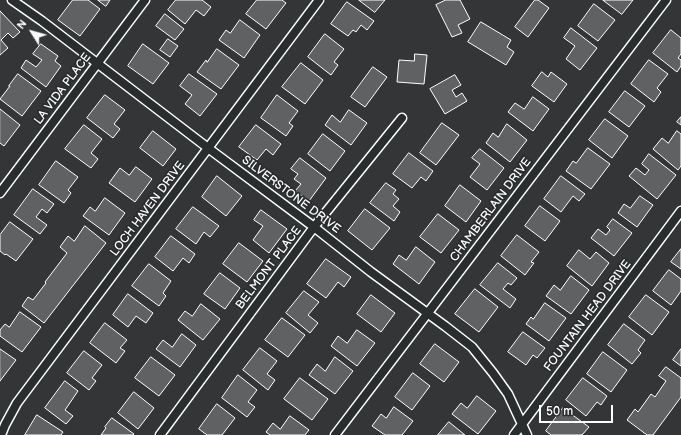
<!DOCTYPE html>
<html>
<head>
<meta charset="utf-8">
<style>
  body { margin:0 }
  #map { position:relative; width:681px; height:435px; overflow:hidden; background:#333536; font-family:"Balsamiq Sans",sans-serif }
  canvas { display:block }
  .north { position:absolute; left:12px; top:12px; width:40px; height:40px; -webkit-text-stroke:3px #2a2d2e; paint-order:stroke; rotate:307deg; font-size:11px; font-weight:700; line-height:16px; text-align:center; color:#fff }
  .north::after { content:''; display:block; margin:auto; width:14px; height:18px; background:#fff; clip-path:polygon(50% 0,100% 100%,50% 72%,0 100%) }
  .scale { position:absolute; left:539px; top:405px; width:74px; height:18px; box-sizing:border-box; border:2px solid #fff; border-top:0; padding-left:5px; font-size:12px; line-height:14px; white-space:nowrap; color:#fff; -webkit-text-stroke:3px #2a2d2e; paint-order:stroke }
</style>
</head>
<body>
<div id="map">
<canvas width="681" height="435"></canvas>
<div class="north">N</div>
<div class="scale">50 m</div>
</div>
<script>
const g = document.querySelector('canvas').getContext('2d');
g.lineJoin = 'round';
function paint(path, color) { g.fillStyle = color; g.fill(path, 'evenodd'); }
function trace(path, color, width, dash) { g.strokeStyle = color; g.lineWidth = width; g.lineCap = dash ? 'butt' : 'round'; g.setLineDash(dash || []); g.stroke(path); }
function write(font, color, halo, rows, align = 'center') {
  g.font = font + ' "Balsamiq Sans",sans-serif'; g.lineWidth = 3.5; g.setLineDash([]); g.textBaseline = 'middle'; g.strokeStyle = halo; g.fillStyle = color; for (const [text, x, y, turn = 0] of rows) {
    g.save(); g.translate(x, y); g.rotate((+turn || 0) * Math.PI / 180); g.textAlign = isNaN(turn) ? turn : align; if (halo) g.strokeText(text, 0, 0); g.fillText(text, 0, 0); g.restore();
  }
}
const building = new Path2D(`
  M73,0h15l12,9 -20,27 -22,-16z
  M98,0h12l-4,6z
  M176,0h26l9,7 -7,9 -8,-6 -11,14 -17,-14z
  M257,0h25l4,3 -20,26 -20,-15z
  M359,0h26l-10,12z
  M446,0h14l10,19 -12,6 4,8 -10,4 -16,-32z
  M535,0h3l11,8 -21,29 -13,-10z
  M603,0h30l-11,14z
  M347,2l27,19 -7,9 -6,-5 -5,7 -3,-2 -5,6 -17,-12z
  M594,4l21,16 -17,21 -20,-15z
  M0,11l20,21 -7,6 -5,-5 -7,7 7,8 -8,7z
  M165,14l19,15 -9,11 -19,-14z
  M240,20l20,15 -16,23 -25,-18 7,-10 4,3z
  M481,22l30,18 -4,7 7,5 -8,13 -38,-23z
  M571,28l26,20 -17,22 -14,-11 9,-13 -11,-8z
  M671,30l10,8v16l-3,4 3,2v6l-4,6 -24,-19z
  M325,34l19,15 -10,13 4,3 -7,10 -23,-18z
  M168,39l10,7 -8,11 -10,-7z
  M41,44l17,12 -3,5 6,5 -15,21 -25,-19 5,-8 10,7 6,-7 -9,-6z
  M143,44l26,19 -16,21 -25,-18z
  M217,49l22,16 -18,24 -24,-17 9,-12 1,2z
  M415,54l12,1 -3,29 -27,-2 2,-22 15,1z
  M649,60l19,14 -11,14 4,4 -7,10 -23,-18z
  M301,63l22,17 -18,24 -23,-17z
  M373,67l14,10 -22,30 -14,-10z
  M542,72l6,5 3,-5 16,12 -13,18 -22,-16z
  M18,74l23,17 -19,25 -22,-17 10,-13h-1z
  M189,74l28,20 -17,22 -15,-12 7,-9 -12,-9z
  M455,75l6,10 -9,5 4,7 6,-4 5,8 -22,13 -15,-25z
  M625,91l20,15 -16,21 -20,-15z
  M105,95l20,15 -11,14 6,5 -7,9 -26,-20z
  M277,95l21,16 -9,12 4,3 -7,10 -25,-18z
  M533,97l16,12 -16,22 -25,-19 7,-9 9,6z
  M0,109l20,16 -16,21 -4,-3z
  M349,110l18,13 -16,22 -26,-20 7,-10 8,7z
  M681,117v8l-4,-3z
  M605,119l23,17 -16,22 -23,-18z
  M442,123l17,12 -23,30 -16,-12z
  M507,124l20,16 -17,22 -24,-19 7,-10 5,4z
  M84,125l18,14 -11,14 7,6 -7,9 -26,-19z
  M256,125l25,19 -8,11 -7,-6 -9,11 -18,-13z
  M153,131l23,18 -13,17 -23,-18z
  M677,131l4,3v32l-3,4 -25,-21 9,-11 6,5z
  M323,134l22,17 -15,20 -22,-17z
  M588,148l22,16 -19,25 -25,-18 7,-10 3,2z
  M480,149l24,19 -17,22 -17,-13 10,-13 -8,-6z
  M409,153l24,18 -7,10 -5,-4 -9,11 -19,-14z
  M649,154l27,21 -19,24 -28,-23 7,-8 9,7 4,-5 -7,-6z
  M300,158l26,20 -17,23 -14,-10 6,-7 -7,-5 4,-5 -7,-5z
  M56,161l22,16 -10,13 3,3 -7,10 -25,-18z
  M136,167l16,12 -17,23 -26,-19 11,-15 9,7z
  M217,176l25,20 -16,20 -24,-19z
  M561,176l24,18 -6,7 -6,-5 -12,16 -17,-13z
  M386,183l10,7 -3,4 6,5 -6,7 7,6 -6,9 -24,-18z
  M460,185l21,16 -15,21 -21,-16z
  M33,189l21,15 -7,9 -5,-4 -6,8 11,8 -7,9 -26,-19z
  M640,196l13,9 -16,22 -19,-14 6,-9 6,4z
  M105,198l20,15 -16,22 -26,-19 7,-9 5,4z
  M540,206l20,15 -15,20 -20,-15z
  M193,207l26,19 -9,11 -6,-5 -8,12 -20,-15z
  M365,209l25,19 -18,22 -24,-19z
  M261,210l26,19 -18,24 -16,-13 10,-14 -9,-6z
  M438,214l21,16 -18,23 -21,-16z
  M613,219l19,14 -18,23 -23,-18 7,-9 8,6 4,-5 -3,-3z
  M10,222l23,17 -17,22 -10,-7 -1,1 -5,-4v-16z
  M85,226l21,17 -62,80 -22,-17 6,-9 5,3 13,-17 -1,-1 22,-29 -7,-6 8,-11 6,5z
  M517,235l22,17 -8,10 3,1 -9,12 -24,-19z
  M171,236l24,18 -6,9 -6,-5 -10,13 -18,-14z
  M239,243l24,18 -16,21 -24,-18z
  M416,247l19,15 -16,22 -26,-20 6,-9 7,5z
  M681,249v20l-10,-7z
  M579,250l11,9 6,-7 13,11 -17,23 -25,-20z
  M326,259l25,18 -7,10 -6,-5 -12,16 -19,-14z
  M498,263l19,15 -6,7 -3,-2 -5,6 13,10 -6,9 -30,-23z
  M149,264l22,17 -8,12 3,3 -7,10 -27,-20z
  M669,270l12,9v12l-10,14 -18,-14z
  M220,273l20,15 -15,21 -21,-15z
  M571,276l18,14 -18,24 -25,-18 8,-11 6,5z
  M475,289l23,18 -19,25 -24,-18z
  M304,291l15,11 -11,13 10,8 -8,10 -24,-20z
  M128,294l25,19 -7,10 -10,-7 -8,11 -15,-12z
  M371,295l24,18 -14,19 -24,-18z
  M646,295l23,17 -17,23 -23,-18z
  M545,303l21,15 -17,23 -23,-17 5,-7 2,2z
  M201,304l19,15 -17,21 -25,-20 7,-9 7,5z
  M20,312l21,15 -19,25 -22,-16v-6l5,-6 4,3z
  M282,318l23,17 -17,22 -23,-17z
  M105,323l22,17 -7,8 5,3 -9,12 -26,-20z
  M624,324l21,16 -7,10 3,3 -9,11 -24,-19z
  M357,330l18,13 -18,23 -26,-20 7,-10 9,7z
  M523,332l22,16 -8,10 -4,-3 -7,10 -18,-13z
  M182,334l14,11 -16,22 -24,-18 7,-9 9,7z
  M435,344l24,18 -15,20 -24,-18z
  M260,348l17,13 -10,13 8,6 -7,10 -25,-20z
  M0,349l16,11 -16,21z
  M681,349v17l-8,-6z
  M84,351l18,14 -10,13 4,3 -7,9 -22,-17z
  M603,352l24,18 -16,22 -24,-18z
  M151,357l24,18 -16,21 -24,-18z
  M335,357l18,14 -18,23 -26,-19 8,-11 8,7z
  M666,367l15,11v19l-28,38h-6l-20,-15 8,-11 3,3 13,-18 4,3 11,-16 -7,-5z
  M413,373l17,13 -18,24 -17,-13z
  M238,375l19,15 -9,12 7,5 -8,10 -25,-19z
  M300,378l28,21 -16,21 -28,-21z
  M583,378l24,18 -6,9 -4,-3 -11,14 -20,-16z
  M65,381l13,10 -13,19 8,6 -7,8 -21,-16z
  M134,392l20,16 -16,21 -20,-16z
  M477,396l19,15 -18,23 -26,-20 9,-11 6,5z
  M217,404l18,14 -13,17h-15l-8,-6z
  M394,407l19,14 -11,14h-17l-13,-9 9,-12 5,4z
  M563,408l26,19 -7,8h-31l-5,-4z
  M37,415l26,17 -2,3h-36z
  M290,416l19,14 -4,5h-35l-4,-3 7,-9 7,6z
  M112,418l22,16 -1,1h-32l5,-7 -1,-1z
  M449,422l16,13h-27z`);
paint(building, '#5f6162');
trace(building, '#fff', 1);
const street = new Path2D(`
  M12,0l30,21 166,127 106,79 57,45 74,54 27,21 21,26 15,21 19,41
  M0,193l145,-193
  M1,435l4,-10 12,-22 302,-403
  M160,435l154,-208 88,-109
  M335,435l331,-435
  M514,435l167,-224`);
trace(street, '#fff', 11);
trace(street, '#2a2d2e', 8);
write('12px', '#fff', '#2a2d2e', [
  ["LA VIDA PLACE",63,89,-53],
  ["SILVERSTONE DRIVE",291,195,37],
  ["LOCH HAVEN DRIVE",148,209,-53],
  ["CHAMBERLAIN DRIVE",491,210,-53],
  ["BELMONT PLACE",269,268,-53],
  ["FOUNTAIN HEAD DRIVE",588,316,-53]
]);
</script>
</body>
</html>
